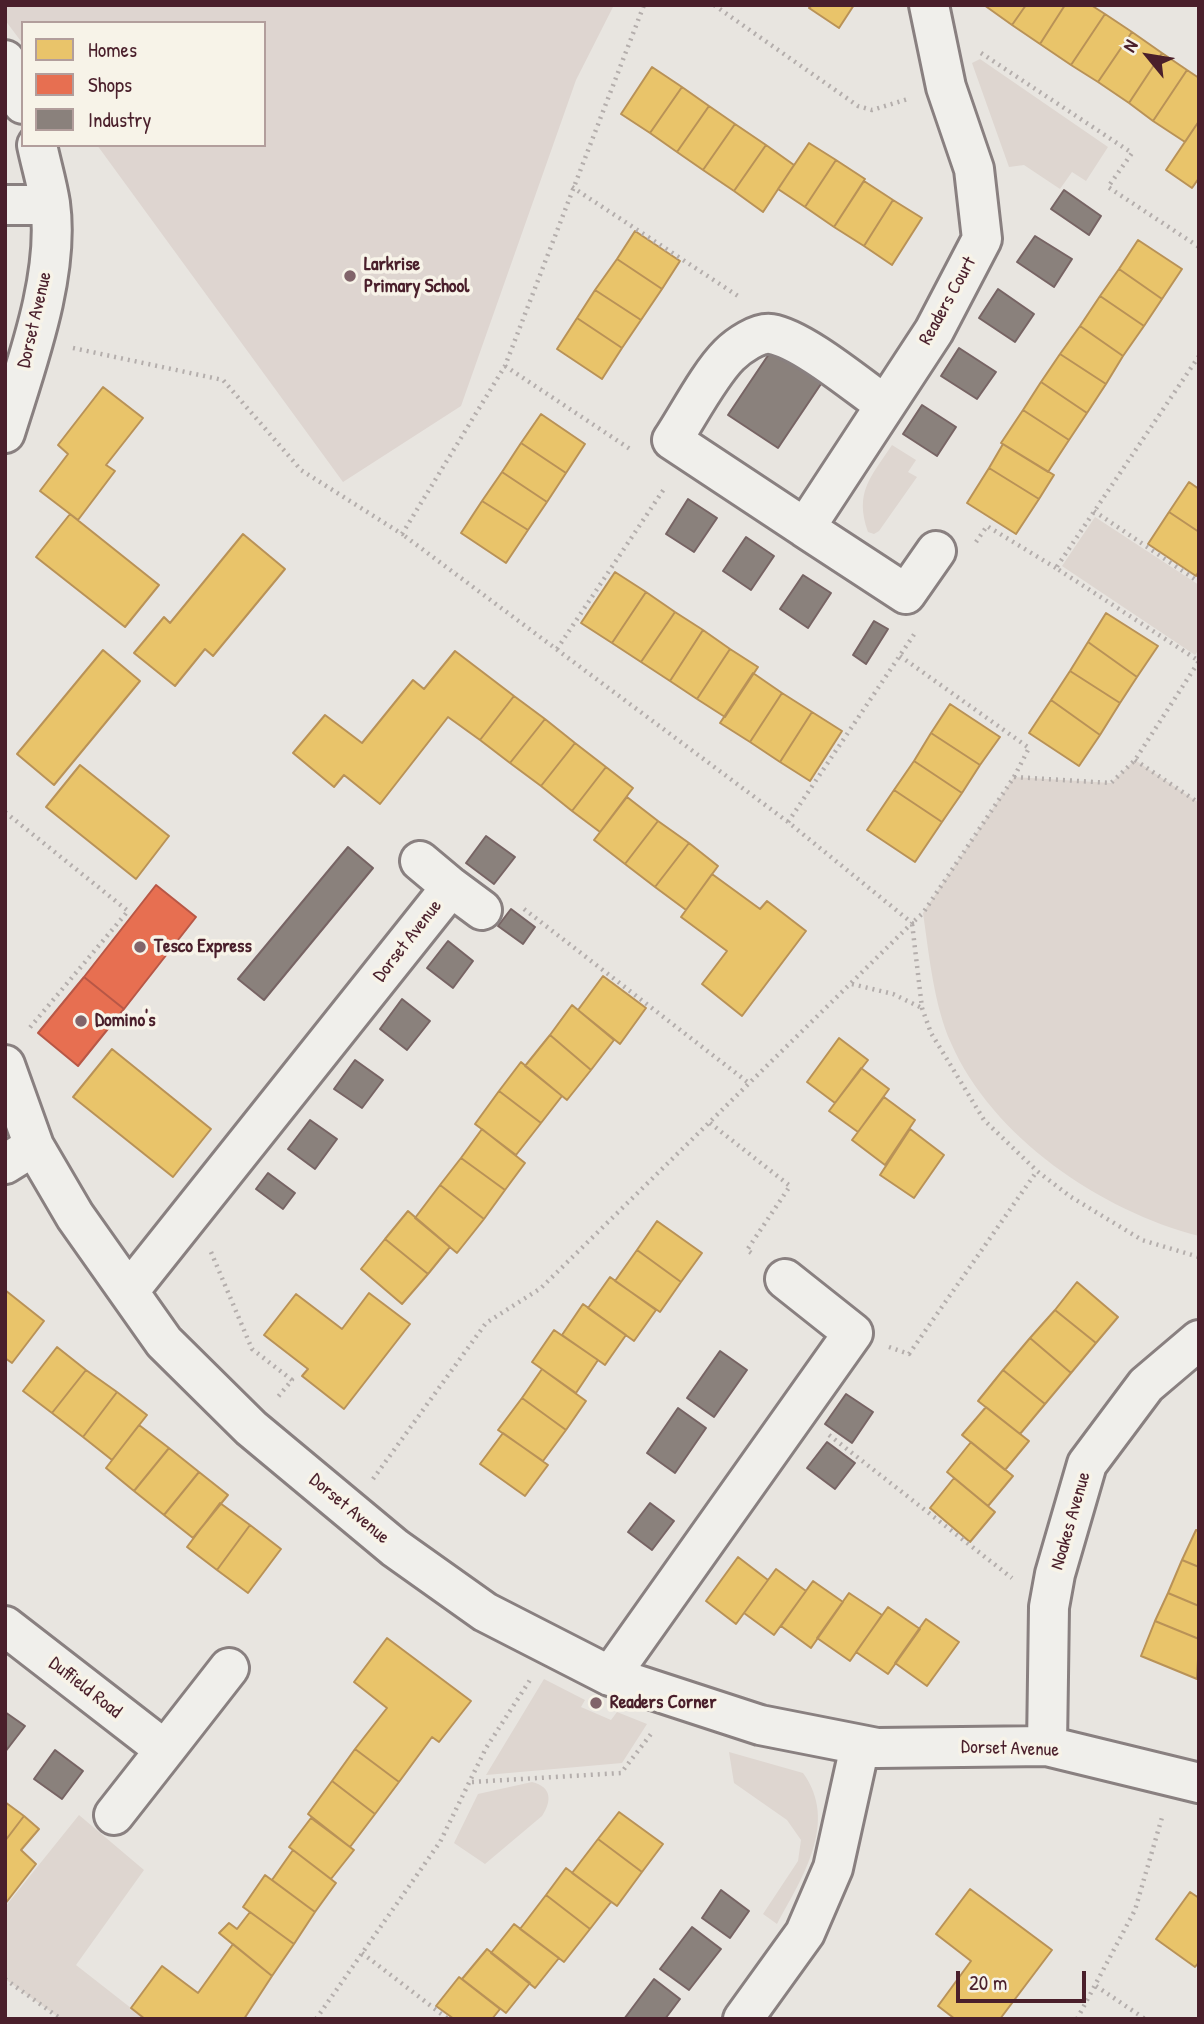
<!DOCTYPE html>
<html>
<head>
<meta charset="utf-8">
<style>
  body { margin:0 }
  #map { position:relative; width:1204px; height:2024px; overflow:hidden; background:#e8e5e0; font-family:"Patrick Hand",sans-serif }
  canvas { display:block }
  .frame { position:absolute; inset:0; border:7px solid #4a1f2b; pointer-events:none }
  .legend { position:absolute; left:21px; top:21px; width:245px; height:126px; box-sizing:border-box; background:#f7f3e8; border:2px solid #b29e9c; margin:0; padding:9px 12px; list-style:none; font-size:21px; color:#4a1f2b }
  .legend li { display:flex; align-items:center; gap:14px; height:35px }
  .legend b { width:35px; border:2px solid #b29e9c }
  .north { position:absolute; left:1113px; top:21px; width:70px; height:70px; -webkit-text-stroke:5px #f7f3e8; paint-order:stroke; rotate:300deg; font-size:19px; font-weight:700; line-height:28px; text-align:center; color:#4a1f2b }
  .north::after { content:''; display:block; margin:auto; width:24px; height:32px; background:#4a1f2b; clip-path:polygon(50% 0,100% 100%,50% 72%,0 100%) }
  .scale { position:absolute; left:956px; top:1971px; width:130px; height:32px; box-sizing:border-box; border:4px solid #4a1f2b; border-top:0; padding-left:9px; font-size:21px; line-height:24px; white-space:nowrap; color:#4a1f2b; -webkit-text-stroke:5px #f7f3e8; paint-order:stroke }
</style>
</head>
<body>
<div id="map">
<canvas width="1204" height="2024"></canvas>
<div class="frame"></div>
<ul class="legend">
<li><b style="height:19px;background:#e9c46a"></b>Homes</li>
<li><b style="height:19px;background:#e76f51"></b>Shops</li>
<li><b style="height:19px;background:#8a817c"></b>Industry</li>
</ul>
<div class="north">N</div>
<div class="scale">20 m</div>
</div>
<script>
const g = document.querySelector('canvas').getContext('2d');
g.lineJoin = 'round';
function paint(path, color) { g.fillStyle = color; g.fill(path, 'evenodd'); }
function trace(path, color, width, dash) { g.strokeStyle = color; g.lineWidth = width; g.lineCap = dash ? 'butt' : 'round'; g.setLineDash(dash || []); g.stroke(path); }
function write(font, color, halo, rows, align = 'center') {
  g.font = font + ' "Patrick Hand",sans-serif'; g.lineWidth = 7; g.setLineDash([]); g.textBaseline = 'middle'; g.strokeStyle = halo; g.fillStyle = color; for (const [text, x, y, turn = 0] of rows) {
    g.save(); g.translate(x, y); g.rotate((+turn || 0) * Math.PI / 180); g.textAlign = isNaN(turn) ? turn : align; if (halo) g.strokeText(text, 0, 0); g.fillText(text, 0, 0); g.restore();
  }
}
paint(new Path2D(`
  M5,5h609l-38,75 -115,326 -118,76 -246,-337h167v-122h-241v21l-18,-24z`), '#ded5d0');
paint(new Path2D(`
  M980,59l128,88 -22,34 -14,-9 -12,17 -36,-24 -15,2 -37,-104z
  M892,445l24,15 -8,12 9,5 -38,54 -5,3 -6,-2c-14,-40 3,-55 24,-87z
  M1095,517l104,68v64l-4,6 -133,-89z
  M1135,760l64,43v433c-98,-25 -207,-99 -248,-193 -17,-37 -22,-89 -28,-130l91,-136 97,6z
  M544,1679l41,21 -4,7 30,13 6,-8 30,12 -25,39 -136,12z
  M729,1752l74,21c36,49 -1,105 -26,151l-14,-10 35,-53 3,-21 -14,-20 -53,-37z
  M532,1782c20,5 20,19 10,34l-57,48 -31,-21 24,-49z
  M79,1815l65,55 -68,95 69,54h-84l-56,-40v-72z`), '#ded6d0');
const homes = new Path2D(`
  M812,5h42l-15,23 -30,-20z
  M984,5h42l-14,20z
  M1026,5h39l-25,39 -28,-19z
  M1065,5h26l14,9 -34,51 -31,-21z
  M1105,14l27,18 -34,50 -27,-17z
  M1132,32l30,21 -33,50 -31,-21z
  M1162,53l25,17 -34,51 -24,-18z
  M652,67l30,20 -32,46 -29,-19z
  M1187,70l12,8v43l-14,21 -32,-21z
  M682,87l27,19 -32,46 -27,-19z
  M709,106l26,18 -32,46 -26,-18z
  M1199,121v57l-7,10 -26,-18z
  M735,124l31,21 -32,46 -31,-21z
  M809,143l27,17 -31,47 -27,-18z
  M766,145l28,20 -31,47 -29,-21z
  M836,160l29,19 -31,48 -29,-20z
  M864,181l29,19 -29,46 -30,-19z
  M893,200l29,18 -30,47 -28,-19z
  M635,231l45,30 -18,28 -45,-30z
  M1138,240l44,29 -20,30 -43,-30z
  M617,259l45,30 -21,31 -46,-30z
  M1119,269l43,30 -18,27 -44,-30z
  M595,290l46,30 -19,28 -45,-30z
  M1100,296l44,30 -21,30 -43,-30z
  M577,318l45,30 -20,31 -45,-30z
  M1080,326l43,30 -17,28 -46,-30z
  M1060,354l46,30 -19,29 -46,-31z
  M1041,382l46,31 -18,27 -46,-30z
  M103,387l40,31 -37,47 9,6 -37,49 -38,-29 28,-37 -10,-9z
  M1023,410l46,30 -21,32 -47,-29z
  M541,414l44,30 -19,29 -45,-30z
  M521,443l45,30 -19,29 -45,-30z
  M1003,444l51,31 -15,24 -50,-31z
  M989,468l50,31 -23,35 -49,-31z
  M502,472l45,30 -19,28 -46,-29z
  M1189,482l10,7v43l-30,-20z
  M482,501l46,29 -22,33 -45,-30z
  M1169,512l30,20v39l-3,5 -48,-32z
  M70,514l89,71 -34,42 -89,-70z
  M243,534l42,35 -72,87 -8,-7 -30,37 -41,-33 30,-36 6,6z
  M615,572l31,20 -34,51 -31,-20z
  M646,592l29,20 -34,50 -29,-19z
  M675,612l28,18 -33,51 -29,-19z
  M1106,613l52,33 -21,31 -49,-35z
  M703,630l27,19 -33,50 -27,-18z
  M1088,642l49,35 -17,26 -50,-32z
  M730,649l28,18 -33,50 -28,-18z
  M103,650l37,31 -86,104 -37,-31z
  M455,651l59,45 -34,44 -32,-23 -68,87 -36,-29 -10,12 -41,-34 32,-38 37,28 51,-63 11,9z
  M1070,671l50,32 -20,32 -49,-35z
  M753,673l29,20 -32,49 -30,-19z
  M782,693l30,19 -32,50 -30,-20z
  M514,696l31,23 -35,44 -30,-23z
  M1051,700l49,35 -21,31 -50,-33z
  M950,704l50,33 -20,28 -49,-32z
  M812,712l30,19 -32,50 -30,-19z
  M545,719l30,24 -34,43 -31,-23z
  M931,733l49,32 -18,28 -48,-32z
  M575,743l31,24 -34,44 -31,-25z
  M914,761l48,32 -20,29 -48,-32z
  M80,765l89,71 -33,43 -90,-72z
  M606,767l27,21 -33,44 -28,-21z
  M894,790l48,32 -27,40 -48,-32z
  M627,797l31,24 -33,43 -31,-24z
  M658,821l31,22 -34,44 -30,-23z
  M689,843l29,23 -32,44 -31,-23z
  M712,874l48,35 7,-8 39,30 -64,85 -40,-32 25,-33 -46,-34z
  M603,976l43,32 -26,36 -42,-34z
  M572,1005l42,35 -23,30 -41,-35z
  M550,1035l41,35 -24,30 -42,-34z
  M839,1038l29,22 -33,43 -28,-21z
  M112,1049l99,80 -38,48 -100,-80z
  M521,1062l41,34 -21,27 -42,-32z
  M861,1068l28,21 -31,43 -29,-21z
  M499,1091l42,32 -25,32 -41,-31z
  M884,1097l31,23 -30,45 -33,-25z
  M482,1129l43,34 -20,27 -44,-32z
  M910,1129l34,26 -30,43 -34,-23z
  M461,1158l44,32 -21,29 -44,-34z
  M440,1185l44,34 -27,34 -42,-35z
  M408,1211l42,36 -22,27 -43,-35z
  M657,1221l45,32 -21,29 -44,-32z
  M385,1239l43,35 -26,30 -41,-35z
  M637,1250l44,32 -21,30 -45,-31z
  M610,1277l46,33 -22,31 -46,-33z
  M1077,1282l41,35 -22,26 -41,-33z
  M5,1290l39,31 -32,42 -7,-5z
  M369,1293l41,31 -66,85 -42,-33 6,-7 -44,-34 32,-41 46,35z
  M583,1304l43,31 -21,30 -43,-30z
  M1055,1310l41,33 -25,30 -41,-35z
  M554,1330l44,30 -22,33 -44,-31z
  M1030,1338l41,35 -26,31 -42,-34z
  M57,1347l29,23 -34,43 -29,-22z
  M542,1369l44,32 -20,29 -44,-32z
  M86,1370l31,22 -34,45 -31,-24z
  M1003,1370l42,34 -25,30 -42,-33z
  M117,1392l30,23 -35,45 -29,-23z
  M522,1398l44,32 -23,31 -45,-31z
  M986,1407l43,34 -24,29 -43,-35z
  M139,1425l30,23 -35,43 -28,-23z
  M503,1433l45,32 -23,31 -45,-32z
  M971,1442l42,34 -25,30 -41,-34z
  M169,1448l30,24 -35,43 -30,-24z
  M199,1472l29,23 -35,43 -29,-23z
  M954,1478l41,34 -25,30 -40,-34z
  M220,1503l30,22 -33,45 -30,-23z
  M250,1525l31,24 -33,44 -31,-23z
  M1196,1530l3,1v36l-17,-7z
  M738,1557l30,23 -32,44 -30,-23z
  M1182,1560l17,7v39l-31,-13z
  M776,1569l30,22 -32,44 -30,-22z
  M813,1581l30,21 -32,46 -30,-22z
  M849,1593l33,22 -32,46 -33,-23z
  M1168,1593l31,13v33l-44,-18z
  M888,1607l32,22 -32,45 -32,-22z
  M926,1619l33,23 -32,44 -32,-23z
  M1155,1621l44,18 -2,40 -56,-23z
  M387,1638l84,63 -32,41 -7,-5 -33,45 -44,-33 32,-41 -33,-26z
  M355,1749l44,33 -24,32 -43,-33z
  M332,1781l43,33 -25,33 -42,-33z
  M5,1802l19,14 -19,25z
  M619,1812l44,32 -21,28 -44,-33z
  M24,1816l15,13 -18,21 15,14 -31,40v-63z
  M311,1818l43,32 -23,29 -42,-32z
  M598,1839l44,33 -25,34 -45,-33z
  M293,1850l43,33 -21,29 -43,-32z
  M566,1868l45,34 -21,27 -44,-34z
  M265,1875l50,37 -21,32 -51,-37z
  M970,1889l82,61 -52,69h-45l-17,-13 33,-45 -35,-27z
  M1190,1892l9,6v64l-4,5 -39,-28z
  M546,1895l44,34 -26,33 -44,-33z
  M250,1912l44,32 -22,32 -53,-43 10,-10 8,6z
  M514,1924l45,34 -24,30 -44,-35z
  M233,1944l39,32 -28,43h-99l-14,-11 31,-42 36,27z
  M487,1949l43,34 -24,30 -44,-34z
  M459,1977l41,32 -8,10h-38l-18,-13z`);
paint(homes, '#e9c46a');
trace(homes, '#b99257', 2);
const shops = new Path2D(`
  M156,885l40,32 -72,92 -40,-32z
  M84,977l40,32 -46,57 -40,-33z`);
paint(shops, '#e76f51');
trace(shops, '#b85746', 2);
const industry = new Path2D(`
  M1064,190l37,26 -12,19 -38,-26z
  M1035,236l37,23 -18,28 -37,-25z
  M998,289l36,25 -19,28 -36,-24z
  M775,345l50,33 -47,70 -50,-33z
  M959,348l37,24 -19,27 -36,-23z
  M922,405l34,22 -19,29 -34,-22z
  M688,499l29,19 -23,34 -28,-18z
  M746,537l28,19 -23,34 -28,-19z
  M803,575l28,18 -23,35 -28,-19z
  M874,621l14,8 -22,35 -13,-9z
  M486,836l29,21 -21,27 -28,-21z
  M348,847l25,21 -109,132 -26,-21z
  M511,909l24,18 -12,17 -25,-18z
  M448,941l25,20 -20,27 -26,-20z
  M402,999l28,22 -23,29 -27,-21z
  M355,1060l28,20 -21,28 -28,-19z
  M310,1120l27,19 -22,30 -27,-20z
  M268,1173l27,20 -12,16 -27,-20z
  M720,1351l27,19 -33,47 -27,-19z
  M846,1394l27,18 -21,31 -27,-19z
  M678,1408l28,20 -31,45 -28,-20z
  M827,1442l28,21 -20,26 -28,-21z
  M650,1503l24,18 -22,29 -24,-18z
  M5,1712l20,14 -20,26z
  M55,1750l28,21 -21,28 -28,-20z
  M721,1890l28,21 -19,27 -28,-20z
  M692,1927l29,22 -32,41 -29,-21z
  M654,1979l26,20 -15,20h-41z`);
paint(industry, '#8a817c');
trace(industry, '#776464', 2);
const minor = new Path2D(`
  M5,60l18,44
  M5,205h45
  M885,405c-27,-19 -83,-66 -114,-71 -13,-2 -33,12 -42,21 -20,20 -41,61 -57,85l133,88 129,-197 48,-92 -8,-70 -28,-82 -17,-82
  M5,433c21,-68 55,-158 45,-230 -3,-19 -9,-39 -13,-58
  M805,528l101,66 30,-43
  M420,861l31,26
  M5,1065l29,81 41,70 89,126 87,86 144,120 90,64 125,64 150,49 117,23 170,-2 152,37
  M5,1164l29,-18
  M129,1291l322,-404 31,23
  M5,1626l160,124 64,-82
  M610,1676l243,-343 -68,-54
  M1047,1746l2,-139 6,-33 32,-110 59,-79 53,-45
  M114,1815l51,-65
  M743,2019l62,-86 28,-65 27,-122`);
trace(minor, '#898080', 44);
trace(new Path2D(`
  M714,5l144,101 14,4 36,-11
  M981,53l151,100 -24,34 91,60
  M572,187l169,111
  M73,348l150,32 78,90 101,64 103,-168 139,-361
  M1199,356l-143,212 143,93
  M505,366l128,85
  M1094,511l105,71
  M976,542l11,-16 69,42
  M557,649l109,-163
  M900,656l129,92 -15,29 -91,136 -11,10 10,85 9,25 53,87 53,51 34,26 71,43 57,17
  M1135,760l64,43
  M1014,777l97,6 24,-23 64,-99
  M5,812l123,99 -101,120
  M788,822l127,-189
  M524,909l226,175
  M852,984l41,10 29,14
  M710,1123l80,63 -43,64 7,5
  M211,1252l41,97 40,31 -15,18
  M889,1347l20,7 128,-183
  M829,1435l183,143
  M373,1479l113,-156 55,-35 371,-365 -124,-101 -386,-288
  M472,1782l149,-9 30,-39
  M362,1953l86,66
  M5,1979l56,40
  M1096,1986l49,33
  M316,2019l124,-177 46,-94 44,-68
  M1077,2019l58,-109 28,-96`), '#b4aeac', 4.5, [2, 5]);
trace(minor, '#f0efeb', 38);
for (const [x, y, r, color] of [
  [350,276,7,"#81646a"],
  [140,947,7,"#81646a"],
  [81,1021,7,"#81646a"],
  [596,1703,7,"#81646a"]
]) { const dot = new Path2D(); dot.arc(x, y, r, 0, 2 * Math.PI); g.fillStyle = color; g.fill(dot); trace(dot, '#f7f3e8', 2.5); }
write('bold 19px', '#4a1f2b', '#f7f3e8', [
  ["Larkrise",364,265],
  ["Primary School",364,287],
  ["Tesco Express",154,947],
  ["Domino's",95,1021],
  ["Readers Corner",610,1703]
], 'left');
write('19px', '#4a1f2b', '#f7f3e8', [
  ["Readers Court",948,301,-61],
  ["Dorset Avenue",35,320,-77],
  ["Dorset Avenue",408,941,-52],
  ["Dorset Avenue",349,1509,40],
  ["Noakes Avenue",1071,1521,-74],
  ["Duffield Road",85,1688,38],
  ["Dorset Avenue",1010,1749,2]
]);
</script>
</body>
</html>
